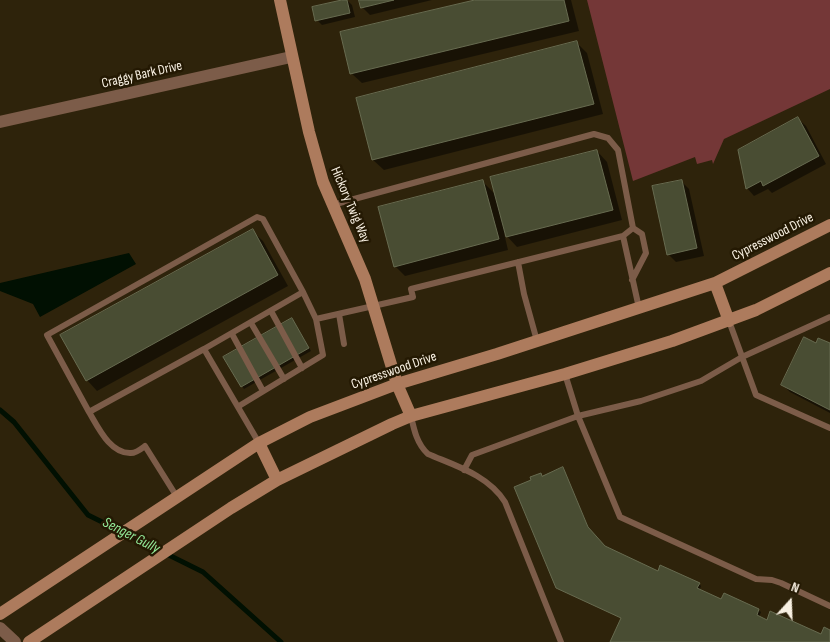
<!DOCTYPE html>
<html>
<head>
<meta charset="utf-8">
<style>
  body { margin:0 }
  #map { position:relative; width:830px; height:642px; overflow:hidden; background:#2e230b; font-family:"Sofia Sans Condensed",sans-serif }
  canvas { display:block }
  .north { position:absolute; left:765px; top:577px; width:50px; height:50px; -webkit-text-stroke:4px #241903; paint-order:stroke; rotate:20deg; font-size:14px; font-weight:700; line-height:20px; text-align:center; color:#f8f0e2 }
  .north::after { content:''; display:block; margin:auto; width:18px; height:22px; background:#f8f0e2; clip-path:polygon(50% 0,100% 100%,50% 72%,0 100%) }
</style>
</head>
<body>
<div id="map">
<canvas width="830" height="642"></canvas>
<div class="north">N</div>
</div>
<script>
const g = document.querySelector('canvas').getContext('2d');
g.lineJoin = 'round';
function paint(path, color) { g.fillStyle = color; g.fill(path, 'evenodd'); }
function trace(path, color, width, dash) { g.strokeStyle = color; g.lineWidth = width; g.lineCap = dash ? 'butt' : 'round'; g.setLineDash(dash || []); g.stroke(path); }
function write(font, color, halo, rows, align = 'center') {
  g.font = font + ' "Sofia Sans Condensed",sans-serif'; g.lineWidth = 5; g.setLineDash([]); g.textBaseline = 'middle'; g.strokeStyle = halo; g.fillStyle = color; for (const [text, x, y, turn = 0] of rows) {
    g.save(); g.translate(x, y); g.rotate((+turn || 0) * Math.PI / 180); g.textAlign = isNaN(turn) ? turn : align; if (halo) g.strokeText(text, 0, 0); g.fillText(text, 0, 0); g.restore();
  }
}
paint(new Path2D(`
  M587,0h243v89l-106,50 -11,25 -1,-4 -15,4 -2,-7 -62,24z`), '#743737');
paint(new Path2D(`
  M129,253l7,11 -96,53 -7,-13 -33,-13v-8z`), '#011002');
paint(new Path2D(`
  M347,0l5,5 3,12 -33,8 -5,-5z
  M361,0h71l-62,15 -8,-8z
  M481,0h90l8,31 -217,52 -11,-10z
  M577,43l10,10 16,61 -219,56 -11,-10 -16,-61z
  M798,119l8,7 20,38 -54,29 -4,-4 -14,7 -7,-8z
  M597,151l10,11 15,58 -105,27 -13,-14 4,17 -103,26 -10,-10 88,-84 13,13z
  M681,181l8,8 15,67 -28,6 -8,-8z
  M252,231l11,10 25,45 -191,105 -10,-11z
  M292,319l19,32 -67,38 -2,-3z
  M816,344l14,1v68l-40,-21 -7,-7z
  M563,469l27,62 15,17 53,24 41,12 2,2 -2,5 22,10 37,9 3,2 -2,5 8,4 55,15 8,-5v11h-218l11,-24 -80,-141z`), '#0007');
trace(new Path2D(`
  M0,410l14,12 74,93 115,57 78,70`), '#011002', 5);
const building = new Path2D(`
  M342,0h5l3,13 -35,8 -3,-14z
  M359,0h35l-33,8z
  M475,0h89l5,21 -219,53 -10,-42z
  M577,41l17,63 -222,56 -16,-62z
  M798,117l21,39 -56,30 -2,-5 -15,8 -8,-39z
  M597,150l16,60 -107,27 -16,-60z
  M483,180l16,59 -105,28 -16,-60z
  M682,180l15,68 -30,7 -15,-69z
  M253,229l25,46 -192,106 -26,-46z
  M292,318l17,30 -68,39 -18,-30z
  M804,337l12,6 2,-5 12,5v67l-49,-25z
  M563,467l25,60 17,19 53,25 2,-6 40,18 -3,5 24,11 3,-6 35,16 -2,6 10,5 3,-9 51,23 3,-7 6,3v12h-220l11,-24 -65,-30 -42,-101 17,-7 -1,-3 11,-4 1,3z`);
paint(building, '#494d33');
trace(building, '#676b50', 1);
trace(new Path2D(`
  M332,205l262,-71 14,4 10,12 15,78 -10,8 16,72
  M518,262l6,32 13,47
  M632,280l14,-27 -4,-19 -9,-6
  M271,311l31,57
  M339,314l5,30
  M729,321l27,74 74,33
  M251,323l33,56
  M232,334l31,57
  M565,374l13,42 42,101 136,62 16,1 9,3 49,23
  M239,406l84,-51 -7,-36
  M89,412l-42,-77 210,-118 6,2 40,73
  M411,416c3,14 6,28 17,38 28,12 60,21 77,48l56,140
  M259,443l-55,-94 99,-57 13,27 97,-22 -2,-8 212,-53
  M464,470l8,-15 106,-39 63,-15 60,-20 41,-24 88,-40
  M177,497l-32,-51c-4,3 -9,7 -14,7 -21,1 -33,-26 -42,-41l115,-63`), '#7c5c49', 6);
trace(new Path2D(`
  M0,122l291,-65
  M0,628l15,14`), '#7c5c49', 12);
trace(new Path2D(`
  M280,0l29,132 14,50 42,97 32,105 14,32
  M715,283l14,38
  M259,443l18,37
  M0,614l259,-171 51,-26 87,-33 100,-30 218,-71 115,-58
  M29,642l202,-134 46,-28 115,-56 19,-8 154,-42 107,-33 84,-31 74,-37`), '#ad7b5d', 12);
write('14px', '#f8f0e2', '#241903', [
  ["Craggy Bark Drive",142,75,-13],
  ["Hickory Twig Way",350,205,67],
  ["Cypresswood Drive",773,237,-27],
  ["Cypresswood Drive",394,371,-19]
]);
write('italic 15px', '#94ec9a', '#241903', [
  ["Senger Gully",131,536,27]
]);
</script>
</body>
</html>
